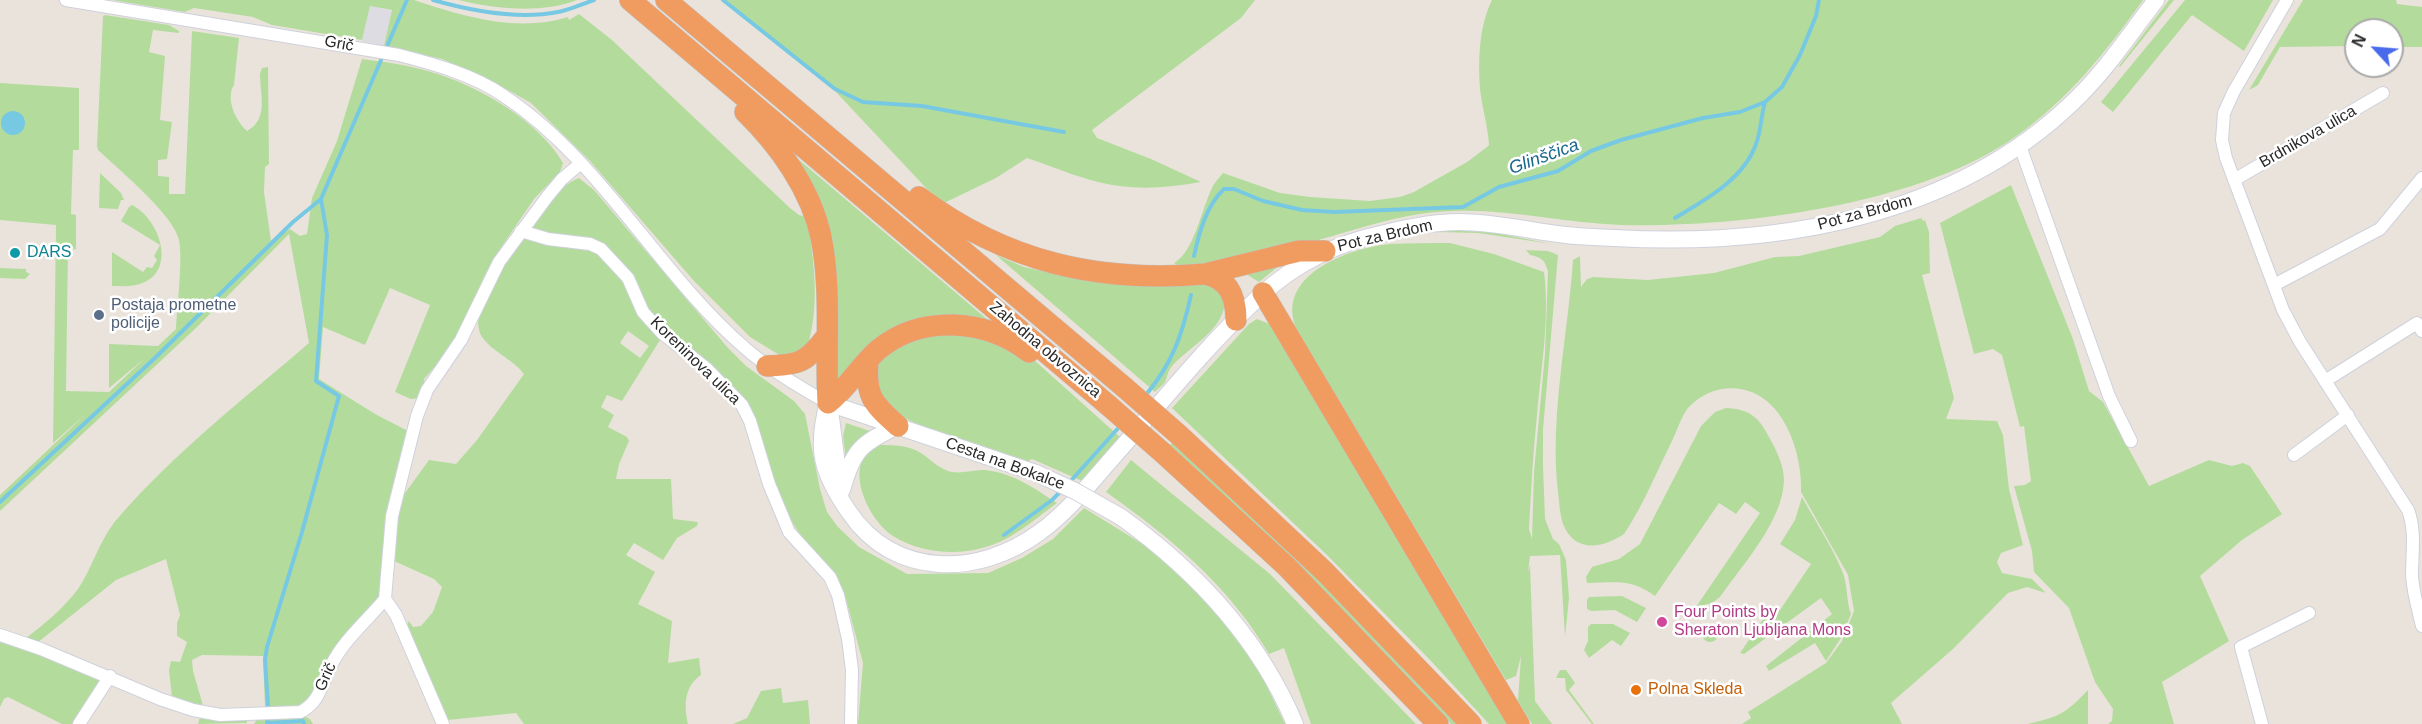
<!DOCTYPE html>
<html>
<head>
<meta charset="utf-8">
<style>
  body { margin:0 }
  #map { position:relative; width:2422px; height:724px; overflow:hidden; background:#eae3dc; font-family:Arial,sans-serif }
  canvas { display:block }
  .north { position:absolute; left:2344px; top:18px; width:60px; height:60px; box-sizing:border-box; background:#fff; border:2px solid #a9a9a9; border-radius:50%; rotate:296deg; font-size:16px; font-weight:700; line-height:24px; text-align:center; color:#292929 }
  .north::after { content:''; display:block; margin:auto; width:21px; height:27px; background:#496aea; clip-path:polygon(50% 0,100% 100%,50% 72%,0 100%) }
</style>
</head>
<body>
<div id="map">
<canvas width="2422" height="724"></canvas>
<div class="north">N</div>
</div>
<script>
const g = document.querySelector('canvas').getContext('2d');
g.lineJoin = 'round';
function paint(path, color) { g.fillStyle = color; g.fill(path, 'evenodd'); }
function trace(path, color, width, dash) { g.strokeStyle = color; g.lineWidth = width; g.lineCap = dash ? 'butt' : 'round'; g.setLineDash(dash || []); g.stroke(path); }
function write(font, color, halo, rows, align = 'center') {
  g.font = font + ' Arial,sans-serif'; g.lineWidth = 5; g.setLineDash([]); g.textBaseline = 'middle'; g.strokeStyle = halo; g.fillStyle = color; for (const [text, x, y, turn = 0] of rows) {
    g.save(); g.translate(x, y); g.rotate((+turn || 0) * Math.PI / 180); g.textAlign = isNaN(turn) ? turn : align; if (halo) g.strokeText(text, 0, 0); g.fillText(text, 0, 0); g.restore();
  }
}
paint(new Path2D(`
  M370,5l22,6 -8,35 -22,-5z`), '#dedce3');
paint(new Path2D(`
  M112,0h302c48,16 103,33 154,17l1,3 10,-6 33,26 178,168 9,7 8,2c7,41 13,87 1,128l-13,11h-14l-31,-19 -56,-56 -104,-120 -59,-58 -39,-22 -50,-22 -58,-13 8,-36 -22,-4 -8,34 -90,-15 -19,-8 -59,-9 -9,4z
  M458,0h119c-36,14 -81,9 -119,0z
  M721,0h534l-14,18 -149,112 5,8 54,21 50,23c-33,6 -69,9 -103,0 -24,-6 -47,-16 -71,-24l-31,20 -52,25 -18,-15 -90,-96z
  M1492,0h651c-37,52 -75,100 -128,137 -96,68 -277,91 -394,88 -56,-2 -111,-16 -167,-14 -55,1 -105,22 -158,35 -37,9 -75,16 -113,24l-9,-7c20,-11 28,-55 38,-75 2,-5 7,-10 11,-15l57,20 30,4 60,4 30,-4 14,-5 53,-30 20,-15 2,-2c-1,-19 -7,-37 -9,-56 -2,-30 -1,-62 12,-89z
  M2169,0h5l-54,67 -1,-1z
  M2185,0h88l-29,51 -52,-36 -79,97 -12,-10z
  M2303,0h93l1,4 25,3v40h-30v-17h-36v16l-76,1 -22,38 -9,5z
  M105,15l64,10 10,6v2l-26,-3 -4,22 16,4 -5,64 12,2 -5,37 -9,1v16l11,1v17h16l7,-163 47,7 -5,47c-9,14 2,36 13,46 22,-12 13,-36 13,-57l2,-6 6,-1 1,97 -4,3 -1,25 7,49 19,-12 10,7 7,-2 5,-36 25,-57 25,-82c23,3 46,6 69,13 46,13 107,48 132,91l-3,9 -26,27 -34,50 -14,24 -30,64 -12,19 -20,23 1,9 -5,10 -9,1 -16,-7 35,-87 -40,-17 -25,57 -42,-18 -4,52 56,35 33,17 -25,154 -5,14 -64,98 -11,9 -38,3 -2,-53 -61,-1 -10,5 1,11 11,38 -32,-12 -3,-27 2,-9 9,1 7,-20 -10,-6v-13l3,-8 -14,-56 -50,21 -79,63 -12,-4c18,-14 39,-31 53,-50 15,-22 22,-51 40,-71 57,-66 126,-119 191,-175l-20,-109 -92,93 -197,184v-16l87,-82 -34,30 3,-218 -56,-5v-137l79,5v62h-6l-2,64 5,1v34l-8,1 -2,141 43,1 35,-33 -35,29v-44l49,2 18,-17c1,-24 7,-67 3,-89 -5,-25 -61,-71 -81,-90l-1,-4 6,-130z
  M798,159l190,161 1,2 -48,-2 -105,67 -1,-98z
  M100,173l21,20 3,7h-3l-3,9 -19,-1z
  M579,178l15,12 134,158 18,18 48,35 11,13 15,75 7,23 11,15 21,20 48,27 81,-1 34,-15 31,-19 31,-31 65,40 22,18 46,48 42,56 26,54h-427l5,-61 -17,-64 -8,-21 -35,-39 -16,-25 -14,-34 -13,-46 -14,-30 -67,-59 -32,-36 -16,-35 -16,-19 -14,-9 -57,-12 -10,-4 -3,-7c14,-17 26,-36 48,-45z
  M2011,185l62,154 16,52 14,11 46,84 60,-26 23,6 11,-3 7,3 32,48 -40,26 -42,36 29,65 -67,41 12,42h-66l4,-3 1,-12 -18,-27 -26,-74 -35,-36 -2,-21 -18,-65 11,-1 6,-4 -7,-55 -4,1 -18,-72 -9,-6 -19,5 -34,-131z
  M132,205c28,14 46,67 8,79 -9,3 -19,2 -28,2v-34l31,20 4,-5 5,1 5,-8 -3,-4 6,-11 -39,-24 8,-14z
  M1921,218l2,3 2,-1 4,12 1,41 -8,2 32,123 -8,21 51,2 6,14 6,54 14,56 -22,8 -4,9 5,11 30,6 14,14 -19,-6 -19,6 -55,56 -62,54 11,21h-160l9,-6 -3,-6 78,-49 16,-22 12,-30 -6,-36 -47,-83c1,-30 -9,-67 -31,-88 -24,-23 -60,-20 -82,4 -7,9 -11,23 -16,33 -15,30 -29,65 -48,93 -21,14 -49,20 -61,-10 -4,-13 -4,-28 -6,-41 -6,-74 11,-149 16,-223l7,-4 1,31 6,-8 6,-2 55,3 66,-7 61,-16 24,-1 81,-19 15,-11z
  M1470,228l82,16 -74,-11 -39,-1v-2z
  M524,237l67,11 29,25 40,67 -38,61 -15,-6 -6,12 13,8 -6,12 19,10 2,4 -10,23 -3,15h55l2,40 25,3 -1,4 -20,12 -14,22 -29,-17 -8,12 29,17 -17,32 34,17 -4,42 31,-5 2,17c-17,12 -17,30 -13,49h-164l-8,-11 -68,7 -43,-92 4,-7 4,6 8,-1 12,-14 9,-25 -8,-8 -40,-18v-35l6,-26 29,-40 27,4 21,-24 47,-66c-11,-15 -32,-22 -42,-37 -11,-18 4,-51 14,-67 7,-12 19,-22 28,-33zM628,331l21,15 -9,12 -20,-15z
  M1450,243l44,11 50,18c6,47 -3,96 -7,143 -4,38 -6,76 -8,114l3,10 2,-67 11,-118 3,-83c-4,-12 -6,-13 -18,-16l-4,-5 22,1 10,4 -15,175v35l2,54 8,20 6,5 7,16 3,38 -4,39 -5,-82 -30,1 -2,16 2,-7 5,136 17,23h-20l-14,-23 3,-45 -5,20 -10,4 -209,-350c-24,-54 51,-82 93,-86 20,-1 40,-1 60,-1z
  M996,255l28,12 65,14 45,5 67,-2 13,4 11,11c1,30 -35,47 -52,66 -5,5 -5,10 -8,17 -2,3 -7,7 -10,10z
  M1280,265l-21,17 -13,-8z
  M0,268l26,1v3l4,2 -5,5 -25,-1z
  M1257,319l15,6 239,399h-22l-58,-63 -104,-106 -155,-147 77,-84z
  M961,331l73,29 86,77 -38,44 -50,-22 -5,3c-44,-15 -115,-32 -149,-62l-1,-40 22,-17z
  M1726,408c23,1 33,9 43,29 7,12 15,29 15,43 -1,41 -41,84 -64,117l-8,6 -16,4 64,-94 -15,-11 -9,12 -17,-11 -64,93c-25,-18 -39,-13 -68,-13l-1,-6 6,-10 27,-8 21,-15 61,-118 14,-14z
  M846,423l24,8 -24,28 -3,-23z
  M1174,441l175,166 111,117h-9l-59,-62 -223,-216z
  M880,445c15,0 28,0 41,8 9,6 16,14 27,18 13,4 25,-2 37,-1 28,3 49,18 72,33 -23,17 -46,38 -75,45 -28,8 -64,4 -89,-12 -22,-14 -47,-62 -25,-84 3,-3 9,-5 12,-7z
  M1131,460l139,114 146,150h-105l-27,-76 -15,6c-9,-14 -18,-29 -29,-42 -36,-47 -86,-86 -134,-120z
  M1802,497c13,24 30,49 41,76 5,14 3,27 8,41l-10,24 -15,23 -11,-18 -46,28 -3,-5 66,-52 -11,-16 -77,56 -4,-1 32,-47 8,4 31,-46 -31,-20 15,-24z
  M1622,596l24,12 -9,14 -22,-12 -24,1 -4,-2v-9l2,-3z
  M1591,624h22l17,9 -9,13 -9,-6 -23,18 -5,-8 4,-9v-14z
  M1702 634a8 8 0 1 1 16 0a8 8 0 1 1-16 0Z
  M0,639l33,11 66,29 1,3 -26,42h-12l-54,-27 -4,2 -4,8z
  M1560,670h6l9,13 -6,7 25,34h-2l-26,-34 -1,-12h-9z
  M781,688l2,15 25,-3 2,24h-77l14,-6 14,-27z
  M2088,690v34h-61c32,-7 38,-10 61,-34z
  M304,716l6,3 3,5h-59l4,-6z
  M200,717l47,1v5l-49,1z`), '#b3dc9c');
paint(new Path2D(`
  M1 123a12 12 0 1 1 24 0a12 12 0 1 1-24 0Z`), '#77c9e3');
trace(new Path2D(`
  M433,0c39,11 84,20 125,12 12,-2 24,-8 36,-12
  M723,0l112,89 28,13 59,4 142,26
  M1675,218c30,-18 69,-39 81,-74 5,-13 5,-28 9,-42
  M1194,256c5,-23 12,-50 30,-67h10l29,12 39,9 32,2 129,-5 36,-20 59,-16 33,-20 30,-11 82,-22 37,-6 25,-10 17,-15 18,-32 16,-39 3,-16
  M1145,396c27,-32 37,-60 46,-101
  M1068,484l53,-59
  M0,502l156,-145 137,-135 28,-23
  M1004,535l48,-35 11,-11
  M268,707l-3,-47 2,-13 35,-115 37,-136 -23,-15 11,-146 -6,-36 86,-199
  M268,719l-1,4 36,-2 1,3`), '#77c9e3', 4);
const street = new Path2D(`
  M66,0l333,55c35,9 75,20 105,41 98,65 153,176 241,252 25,22 54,39 83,55
  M2287,0l-53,91 -10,22 -2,27 4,18 57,152 17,32 108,168c8,21 4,43 4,65 1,18 6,34 10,51
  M2020,146l89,250 22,45
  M2234,180l149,-87
  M521,231l27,8 42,5 11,5 27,29 15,34 19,21 45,36 35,36 8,16 19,63 20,48 41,45 8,18 10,44 4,31 -1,54
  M2274,285l106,-56 42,-51
  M2325,381l92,-58 5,8
  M2294,455l54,-40
  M0,635l41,14 119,50 33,11 27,5 80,-3c19,-9 21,-26 30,-44 12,-27 37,-47 55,-69
  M79,724l31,-48
  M443,724l-47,-109 -11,-16 7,-83 25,-100 10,-26 34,-50 38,-78 48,-65 15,-18 19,-16
  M2262,724l-21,-77 68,-34`);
const secondary = new Path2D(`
  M828,403c-13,47 -6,70 21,109 45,67 130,65 191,20 29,-21 51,-50 75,-77 47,-53 93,-111 145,-159 37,-34 77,-53 125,-63 24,-6 49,-11 74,-11 36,0 71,9 107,13 16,2 33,2 49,3 161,9 337,-20 457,-135 33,-31 57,-68 84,-103
  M828,403l208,70
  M830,410l10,78
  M842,490c11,-40 19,-47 56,-64
  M1121,517c75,54 138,121 174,207`);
const highway = new Path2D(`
  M630,0l478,405
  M666,0l458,387
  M745,112c34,33 66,78 76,125 11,54 4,111 7,166
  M919,197c87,65 179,86 286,77 24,5 31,23 31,46
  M1205,274l94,-23h26
  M1263,293l256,431
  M868,361c-3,35 5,43 30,65
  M767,366c32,-1 40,-4 59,-29
  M828,403c20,-15 32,-38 51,-54 43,-35 107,-30 150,3
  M1179,435l146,137 146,152
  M1163,453l124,114 151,157`);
trace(street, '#ced1dc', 14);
trace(secondary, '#ced1dc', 18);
trace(highway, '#c3c3c3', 22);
trace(street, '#fff', 12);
trace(secondary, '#fff', 16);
trace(highway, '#f09c61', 21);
const secondaryBridge = new Path2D(`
  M1036,473l39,18 46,26`);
const highwayBridge = new Path2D(`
  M1124,387l55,48
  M1108,405l55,48`);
trace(secondaryBridge, '#ced1dc', 18, []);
trace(highwayBridge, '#c3c3c3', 22, []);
trace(secondaryBridge, '#fff', 16);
trace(highwayBridge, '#f09c61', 21);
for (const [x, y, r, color] of [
  [15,253,6,"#0f9aa8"],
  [99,315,6,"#5c6f8a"],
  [1662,622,6,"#d1479c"],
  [1636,690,6,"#e8710a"]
]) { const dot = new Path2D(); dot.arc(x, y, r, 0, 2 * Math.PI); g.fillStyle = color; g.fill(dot); trace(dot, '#fff', 2); }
write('16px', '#292929', '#fff', [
  ["Grič",339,44,10],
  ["Brdnikova ulica",2308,137,-30],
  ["Pot za Brdom",1865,213,-15],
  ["Pot za Brdom",1385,236,-13],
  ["Zahodna obvoznica",1045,350,40],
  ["Koreninova ulica",695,361,44],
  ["Cesta na Bokalce",1005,464,20],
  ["Grič",326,677,-66]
]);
write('16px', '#0d838f', '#fff', [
  ["DARS",27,253]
], 'left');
write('16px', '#4e5e75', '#fff', [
  ["Postaja prometne",111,306],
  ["policije",111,324]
], 'left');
write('16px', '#b23c85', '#fff', [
  ["Four Points by",1674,613],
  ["Sheraton Ljubljana Mons",1674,631]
], 'left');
write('16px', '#c56008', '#fff', [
  ["Polna Skleda",1648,690]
], 'left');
write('italic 18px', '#19678d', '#fff', [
  ["Glinščica",1544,157,-20]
]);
</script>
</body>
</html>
